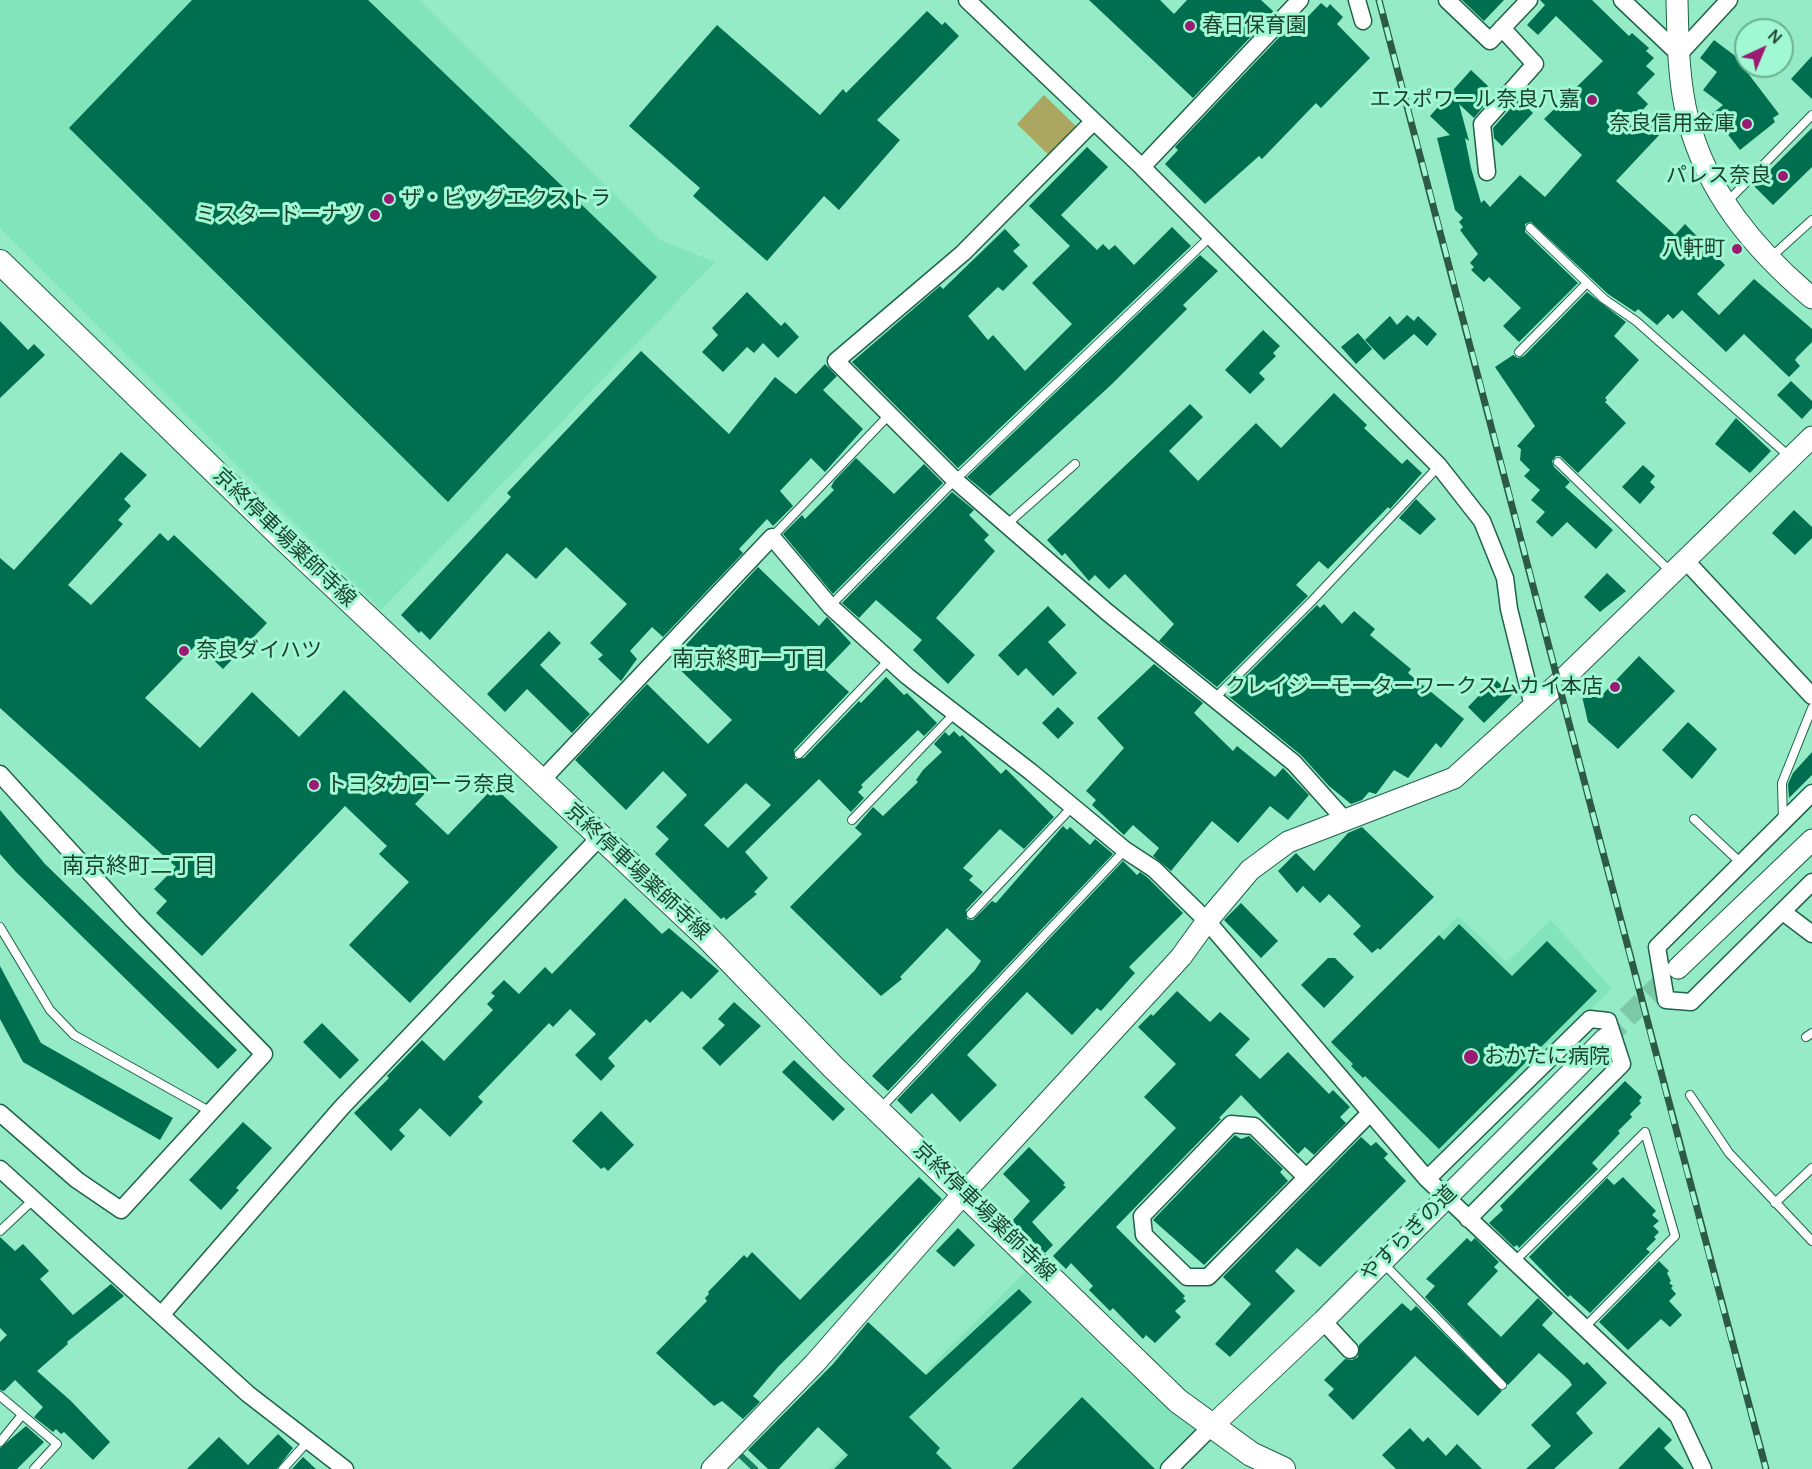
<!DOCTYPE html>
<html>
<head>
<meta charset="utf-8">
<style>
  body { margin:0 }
  #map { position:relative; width:1812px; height:1469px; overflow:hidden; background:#94ebc6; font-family:Manrope,sans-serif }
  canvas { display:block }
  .north { position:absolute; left:1734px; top:18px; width:60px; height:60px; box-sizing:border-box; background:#a1f9d3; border:2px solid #6caf93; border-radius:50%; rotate:44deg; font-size:16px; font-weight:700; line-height:24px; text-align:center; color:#1c4132 }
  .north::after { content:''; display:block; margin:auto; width:21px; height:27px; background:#9a1b71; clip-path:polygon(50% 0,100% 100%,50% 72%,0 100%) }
</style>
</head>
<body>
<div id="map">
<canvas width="1812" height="1469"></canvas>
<div class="north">N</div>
</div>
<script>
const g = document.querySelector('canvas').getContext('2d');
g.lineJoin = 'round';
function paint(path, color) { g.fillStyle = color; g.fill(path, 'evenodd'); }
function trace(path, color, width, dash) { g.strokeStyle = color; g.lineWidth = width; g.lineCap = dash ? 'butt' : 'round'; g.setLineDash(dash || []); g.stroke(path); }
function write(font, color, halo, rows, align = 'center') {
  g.font = font + ' Manrope,"Noto Sans JP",sans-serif'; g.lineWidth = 6; g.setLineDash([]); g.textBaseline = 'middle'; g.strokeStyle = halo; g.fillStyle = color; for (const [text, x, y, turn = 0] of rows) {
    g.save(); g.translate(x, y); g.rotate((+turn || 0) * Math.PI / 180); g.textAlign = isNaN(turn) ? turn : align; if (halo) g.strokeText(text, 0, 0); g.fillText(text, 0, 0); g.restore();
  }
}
paint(new Path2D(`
  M0,0h419l241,240 55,22 -334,348 -381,-382z
  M1458,916l49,46 44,-42 61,69 -184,178 -101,-119z
  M1025,1272l103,101 71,58 -40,38h-330z`), '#82e4bb');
paint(new Path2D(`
  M1044,95l38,37 -27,29 -38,-37z`), '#aba760');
trace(new Path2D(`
  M737,1452l18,17`), '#16815f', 6);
paint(new Path2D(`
  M192,0h176l289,277 -209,225 -379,-374z
  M1089,0h71l14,14 13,-14h74l13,12 -81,86z
  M1462,0h42l-20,21z
  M1540,0h52l37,36 3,-3 17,15 -3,3 8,7 -8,8 9,8 -18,19 11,11 -7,8 21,20 -46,49 59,54 10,-11 40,41 -28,29 22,21 35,-36 58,50v13l-15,15 -2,3 5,6 -11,11 -45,-43 -18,18 -44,-42 -9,9 -5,-5 -11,11 -19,-16 -3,3 -27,-18 -77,-72 -6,2v8l53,51 -59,59 -16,-16 18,-18 -32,-31 -5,5 -13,-12 3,-3 -4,-4 8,-9 -18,-24 3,-3 -4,-5 4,-4 -8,-8 -18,-72 13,-3 -20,-19 41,-46 17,16 -7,8 7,7 -14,17 -15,-14 10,37 -4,-3 6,30 10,35 3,-3 6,7 30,-32 25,22 37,-42 -38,-36 59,-58 -47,-45 -18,19 -11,-10 18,-20z
  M1321,3l6,5 3,-4 13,13 -6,7 33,34 -49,50 -5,-5 -54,56 -3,-3 -54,48 -40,-40 13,-14 -3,-3 114,-120 5,4z
  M927,11l15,14 3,-3 14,14 -82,84 23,20 -61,70 -15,-14 -57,65 -74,-65 7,-8 -71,-62 88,-101 103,90 23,-26 3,4z
  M1714,40l20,15 45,59 -6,4 2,4 -35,28 -28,-36 11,-9 -20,-15 14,-18 -17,-14z
  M1812,56v43l-21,-20z
  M1519,99l14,14 -31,33 -8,-8 -1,-10z
  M1812,128v39l-39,38 -19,-19z
  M1087,147l21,20 -47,48 36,35 6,-6 6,6 6,-5 19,20 38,-38 19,19 -233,222 -106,-106 88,-76 3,3 62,-60 15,16 -7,6 15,15 -25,25 -5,-4 -30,29 20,24 5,-5 32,36 47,-47 -40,-41 38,-37 -41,-40z
  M1200,255l18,16 -35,34 4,4 -75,75 -122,112 -23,-19z
  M747,292l34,34 4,-4 14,15 -21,21 -15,-15 -9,10 -7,-6 -24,25 -21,-20 16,-17 -6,-7z
  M1587,292l39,30 -12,14 25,24 -34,38 2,2 -2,2 21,21 -48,50 -18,-17h-4l-4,5 2,6 16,15 -5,5 48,43 -17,19 -29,-27 -15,15 -16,-15 9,-10 -14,-12 9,-10 -16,-14 6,-6 -10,-10 1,-11 -4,-3 18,-20 -40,-59 18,-12 5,3 6,-2z
  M1407,315l7,6 4,-5 19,18 -10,12 -13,-12 -30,26 -19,-20 25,-24 7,9z
  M0,321l28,29 6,-6 11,11 -45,43z
  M1263,330l17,16 -7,7 3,3 -17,17 6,6 -15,15 -25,-24z
  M1358,333l14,16 -16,15 -15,-17z
  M641,351l88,83 46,-57 21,17 29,-30 12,12 -14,14 40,39 -38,43 -14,-14 -31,33 13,15 -20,20 -6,-7 -28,30 4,4 -80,84 -11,-10 -22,24 7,8 -16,22 -23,-22 5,-4 -13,-12 37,-39 -61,-57 -30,32 -29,-26 -77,87 -9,-9 -2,2 -18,-18 110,-118 -4,-4z
  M1791,381l21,20v7l-10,11 -25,-24z
  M1334,393l33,32 -3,3 38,36 5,-5 15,14 -32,36 -2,-2 -60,62 -9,-8 -23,24 12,11 -91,91 -58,-46 15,-17 -49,-50 -16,15 -14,-14 -6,6 -24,-28 -3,3 -15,-16 143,-136 13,13 -34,34 29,30 58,-58 25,25z
  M1736,418l35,33 -21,22 -35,-29z
  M121,452l26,23 -23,24 7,7 -13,14 5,4 -55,61 23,20 69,-72 8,8 6,-6 93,88 -44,46 -26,-25 -52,54 55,50 52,-56 47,45 45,-47 94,90 -23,24 33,31 46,-48 64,60 -148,156 -61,-58 60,-63 -30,-28 8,-8 -42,-40 -143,150 -46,-43 11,-12 -13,-12 22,-22 -176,-159v-150l14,12z
  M856,458l38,36 30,-30 19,19 -110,111 -50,-60 19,-19 3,4 29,-29 -3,-3 3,-6z
  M1643,465l12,11 -5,6 5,5 -15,17 -18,-17z
  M952,492l22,18 -5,5 20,20 -5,5 11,11 -59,67 39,37 -27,29 -35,-34 9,-10 -46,-40 -17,18 -17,-15z
  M1416,499l20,20 -16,16 -21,-17z
  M1794,510l18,17v11l-17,17 -23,-22z
  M758,567l61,59 8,-9 24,26 -26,27 24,22 -55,58 1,9 9,-1 55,-57 2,2 25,-26 18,18 3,-2 30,30 -13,13 -6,-6 -57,55 2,2 -5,5 6,6 -13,14 -32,-33 -74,73 23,26 -14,14 3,2 -31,26 -2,-3 -3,2 -66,-65 14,-15 -13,-12 31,-32 -24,-24 -37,39 -51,-50 72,-76 61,60 24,-24 -61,-59zM746,783l25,22 -43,43 -24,-23z
  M1607,573l19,18 -26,21 -16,-15z
  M1324,604l18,20 12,-13 21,18 -5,6 41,34 -3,4 56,46 -23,29 -5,-5 -28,35 -14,-8 -18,24 -7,-2 -7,8 -11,4 -22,-18 -28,-31 -74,-60 90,-90 3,3z
  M1048,606l18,19 -18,17 29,31 -24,23 -27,-28 -8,8 -20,-21z
  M549,631l12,12 -21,22 50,49 -18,19 -45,-44 -22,23 -18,-18z
  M1639,656l36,35 -57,58 -30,-27 -7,-30 22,2z
  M1154,664l49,39 -9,10 39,38 4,-5 38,31 8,-9 26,27 -21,25 -18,-14 -32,37 -26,-22 -41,50 -18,-15 6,-8 -26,-23 -9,10 -32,-30 4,-5 -10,-9 38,-43 -27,-30z
  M1495,679l17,16 -28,28 -16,-16z
  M1058,707l16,16 -16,16 -16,-16z
  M1688,722l29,27 -25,30 -30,-29z
  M954,731l6,6 2,-2 39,39 5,-5 48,48 -30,32 -24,-20 -37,39 10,8 -4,4 14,12 -17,18 1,9 6,1 19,-19 4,2 67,-77 4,4 3,-3 20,18 5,-6 18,15 -225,237 -16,-15 103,-106 6,-9 -34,-33 -47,49 2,2 -21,17 -91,-89 72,-73 -7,-6 18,-21 10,9 35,-34 -2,-2 7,-10 19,-18 -8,-8 11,-12 4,4z
  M1812,752v23l-23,23 -1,-14 5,-11z
  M0,810l45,54 192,186 -19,19 -202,-197 -16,-18z
  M1362,827l72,70 -54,53 -2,-2 -6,5 -19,-19 8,-8 -32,-32 -9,9 -17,-17 -6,7 -19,-22 18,-18 18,18 34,-38z
  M1123,861l14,14 3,-3 7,5 36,36 -54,54 6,6 -34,38 -4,-3 -25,27 -45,-43 -60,63 30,30 -37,37 -28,-29 -21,21 -14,-14z
  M625,898l37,36 7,-6 50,43 -28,28 -9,-8 -32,32 -4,-4 -38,39 7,8 -14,15 -26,-26 21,-21 -26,-25 -17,18 -4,-4 -71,74 5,5 -33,35 -30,-29 -21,22 6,6 -14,15 -37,-38 35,-35 -2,-2 35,-36 22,21 49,-51 -6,-6 8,-8 -4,-3 13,-13 15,14 26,-27 7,7z
  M1241,903l37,38 -17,17 -37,-38z
  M1459,924l53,52 35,-35 50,50 -158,158 -74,-73 -2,2 -12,-12 2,-2 -22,-22 108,-107 5,5z
  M1328,958h7l19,19 -30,31 -23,-23z
  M0,966l41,77 132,75 -13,22 -137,-78 -23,-43z
  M1177,991l33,31 10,-10 30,27 -15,16 25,24 28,-27 41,42 4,-4 17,17 -10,10 6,6 -32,32 -9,-8 -7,7 -57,-59 -22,23 2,1 -105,108 69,69 -2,2 3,3 -11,10 6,6 -26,26 -9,-8 -3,4 -30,-31 -3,3 -21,-21 4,-4 -22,-23 -5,6 -13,-13 123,-128 -32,-31 32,-33 -38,-37 13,-13 2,2z
  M734,1002l27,24 -41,40 -18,-18 23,-23 -7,-6z
  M322,1023l37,37 -19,19 -37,-37z
  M794,1060l51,49 -12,12 -51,-49z
  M1625,1081l17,16 -3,4 2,2 -11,11 2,3 -14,14 2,2 -28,30 6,6 -79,79 -2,-3 -3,2 -25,-24 14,-13 -3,-4z
  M601,1111l33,34 -26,26 -4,-4 -3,2 -29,-28z
  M243,1122l29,26 -36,40 3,2 -18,20 -32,-30z
  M1235,1135l6,4 8,-3 34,33 -3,3 8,9 -84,84 -51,-45z
  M1361,1137l10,9 5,-4 12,12 -4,4 22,23 -86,86 -23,-19 -22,23 20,20 -65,66 -15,-13 36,-40 -28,-27z
  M1029,1147l36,36 -2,2 3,2 -34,35 21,23 -8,8 -33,-32 18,-20 -27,-27z
  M919,1177l23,22 -51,55 -113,113 -25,29 7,6 -17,17 -21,-18 -8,5 -58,-53 51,-52 -2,-3 4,-4 -1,-2 36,-37 3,3 5,-6 48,48z
  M1623,1177l33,34 -4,4 7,6 -6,5 6,6 -5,5 2,2 -10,10 4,3 -60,61 -20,-18 -2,2 -39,-40 78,-79 7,7z
  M958,1228l17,17 -21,22 -18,-16z
  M0,1237l15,14 8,-7 26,27 -9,8 33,36 38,-31 13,12 -57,46 1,2 -31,27 34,30 39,41 -17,18 -29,-28 -3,2 -5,-5 -3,3 -19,-15 9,-10 -28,-27 -11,11 -4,-1v-48l7,-7 -7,-7z
  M1467,1238l4,4 4,-4 24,24 -5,5 4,4 -31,33 34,33 37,-39 15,15 -11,12 42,40 3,-3 20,21 -31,30 17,20 -39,36h-28l25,-23 -20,-21 41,-40 -3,-5 -30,-27 -31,32 -83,-88 10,-11 -9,-7z
  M1659,1261l10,10 -2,2 4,8 -2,2 4,3 -2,2 5,6 -7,7 13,14 -12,12 -9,-8 -33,31 -29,-28z
  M1019,1289l13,13 -123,115 31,31 -4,5 16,16h-118l14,-14 -30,-28 -39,42h-11l-20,-19 85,-86 35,-42 58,53z
  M1402,1303l9,8 5,-5 86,85 -24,25 -63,-60 -62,64 -25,-25 6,-6 -10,-9 21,-21 7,1 6,-3 1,-12z
  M1082,1397l73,72h-143z
  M26,1426l18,16 -27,27h-17v-21z
  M1659,1427l13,13 -8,8 20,21h-66z
  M1410,1428l13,14 5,-5 18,19 11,-12 25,25h-86l-14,-14z
  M278,1434l15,14 -16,21h-90l32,-32 29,28z
  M303,1457l13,12h-24z`), '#006f4f');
trace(new Path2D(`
  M1605,1039l70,-69`), '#7cc9a8', 21, [21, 10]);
const service = new Path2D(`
  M1725,204l87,-89
  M1530,228l74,71 32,22 154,136
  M1770,258l42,-38
  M1519,352l68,-69
  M1558,462l114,111
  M1006,525l69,-61
  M772,537l118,-123
  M830,606l125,-126 255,-243
  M1213,700l99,-99 127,-135
  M799,754l90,-94
  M1694,819l47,44
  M852,820l102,-106
  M1783,822l-1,-39 30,-75
  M971,914l102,-108
  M0,927l50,83 24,25 137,77
  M1806,1037l6,-4
  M1690,1095l39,58 83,88
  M879,1110l246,-260
  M1775,1203l37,-35
  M0,1231l34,-32
  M1382,1262l120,123
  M1514,1262l131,-130 30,104 -91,92
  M0,1396l57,48 -23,25
  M0,1442l22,-27
  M283,1469l26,-29`);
const minor = new Path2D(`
  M967,0l175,167 297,299 43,55 23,57 4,31 24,97
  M1357,0l6,21
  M1447,0l43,41 39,-41
  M1622,0l57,54 50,-54
  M1093,122l-130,131 -127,108 119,119 152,132 187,151 50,56
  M1142,167l158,-167
  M1487,172l-5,-48 53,-60 -33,-36
  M1686,561l126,135
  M0,774l133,146 131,134 -143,156 -44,-30 -77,-67
  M541,781l231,-244 58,69 77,70 124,96 94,78 29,19 53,52 220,258 251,237 25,53
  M1812,793l-155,154 9,53 25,2 121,-120
  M1783,912l29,22
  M0,1169l248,225 97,75
  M1306,1177l-52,-51 -23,-2 -89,92 2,19 43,42h21l161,-163
  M1427,1179l163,-160 18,2 14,43 -154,155
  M162,1314l180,-207 258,-270
  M1323,1321l27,29
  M1169,1469l43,-43`);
const tertiary = new Path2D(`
  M1677,0c1,39 1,81 11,119 19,74 67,131 124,179
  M1678,968l134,-128
  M1212,1426l111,-105 282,-282
  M712,1469l103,-106 149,-170 217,-236 26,-36 43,-51 38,-28 166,-64 105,-95 253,-246`);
const secondary = new Path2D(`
  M0,262l282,275 423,398 128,132 345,334 73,53 32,15`);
trace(service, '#1e6249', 10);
trace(minor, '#1e6249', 19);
trace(tertiary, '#1e6249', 23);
trace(secondary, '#1e6249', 26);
trace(service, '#fff', 8);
trace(minor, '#fff', 16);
trace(tertiary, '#fff', 21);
trace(secondary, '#fff', 24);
const rail = new Path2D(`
  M1379,0c130,489 256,980 387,1469`);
trace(rail, '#2d5a47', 7);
trace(rail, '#a1f9d3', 4.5, [14]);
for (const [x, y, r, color] of [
  [1190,26,6,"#9a1b71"],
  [1592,100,6,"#9a1b71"],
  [1747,124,6,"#9a1b71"],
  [1783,176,6,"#9a1b71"],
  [389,199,6,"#9a1b71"],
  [375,215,6,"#9a1b71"],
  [1737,249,6,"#9a1b71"],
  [184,651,6,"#9a1b71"],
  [1615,687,6,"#9a1b71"],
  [314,785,6,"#9a1b71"],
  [1471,1057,8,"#9a1b71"]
]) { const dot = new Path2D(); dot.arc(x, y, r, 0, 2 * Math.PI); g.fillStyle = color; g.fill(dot); trace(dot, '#a1f9d3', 2); }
write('21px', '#1c4132', '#a1f9d3', [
  ["春日保育園",1202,26,"left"],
  ["エスポワール奈良八嘉",1580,100],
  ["奈良信用金庫",1735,124],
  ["パレス奈良",1771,176],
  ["ザ・ビッグエクストラ",401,199,"left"],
  ["ミスタードーナツ",363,215],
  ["八軒町",1725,249],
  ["奈良ダイハツ",196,651,"left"],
  ["クレイジーモーターワークスムカイ本店",1603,687],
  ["トヨタカローラ奈良",326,785,"left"],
  ["おかたに病院",1484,1057,"left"]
], 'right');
write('21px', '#1c4132', '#a1f9d3', [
  ["京終停車場薬師寺線",284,538,44],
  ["京終停車場薬師寺線",637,872,43],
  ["京終停車場薬師寺線",984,1212,44],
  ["やすらぎの道",1409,1234,-45]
]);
write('22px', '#1c4132', '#a1f9d3', [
  ["南京終町一丁目",749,660],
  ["南京終町二丁目",139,867]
]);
</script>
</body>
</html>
